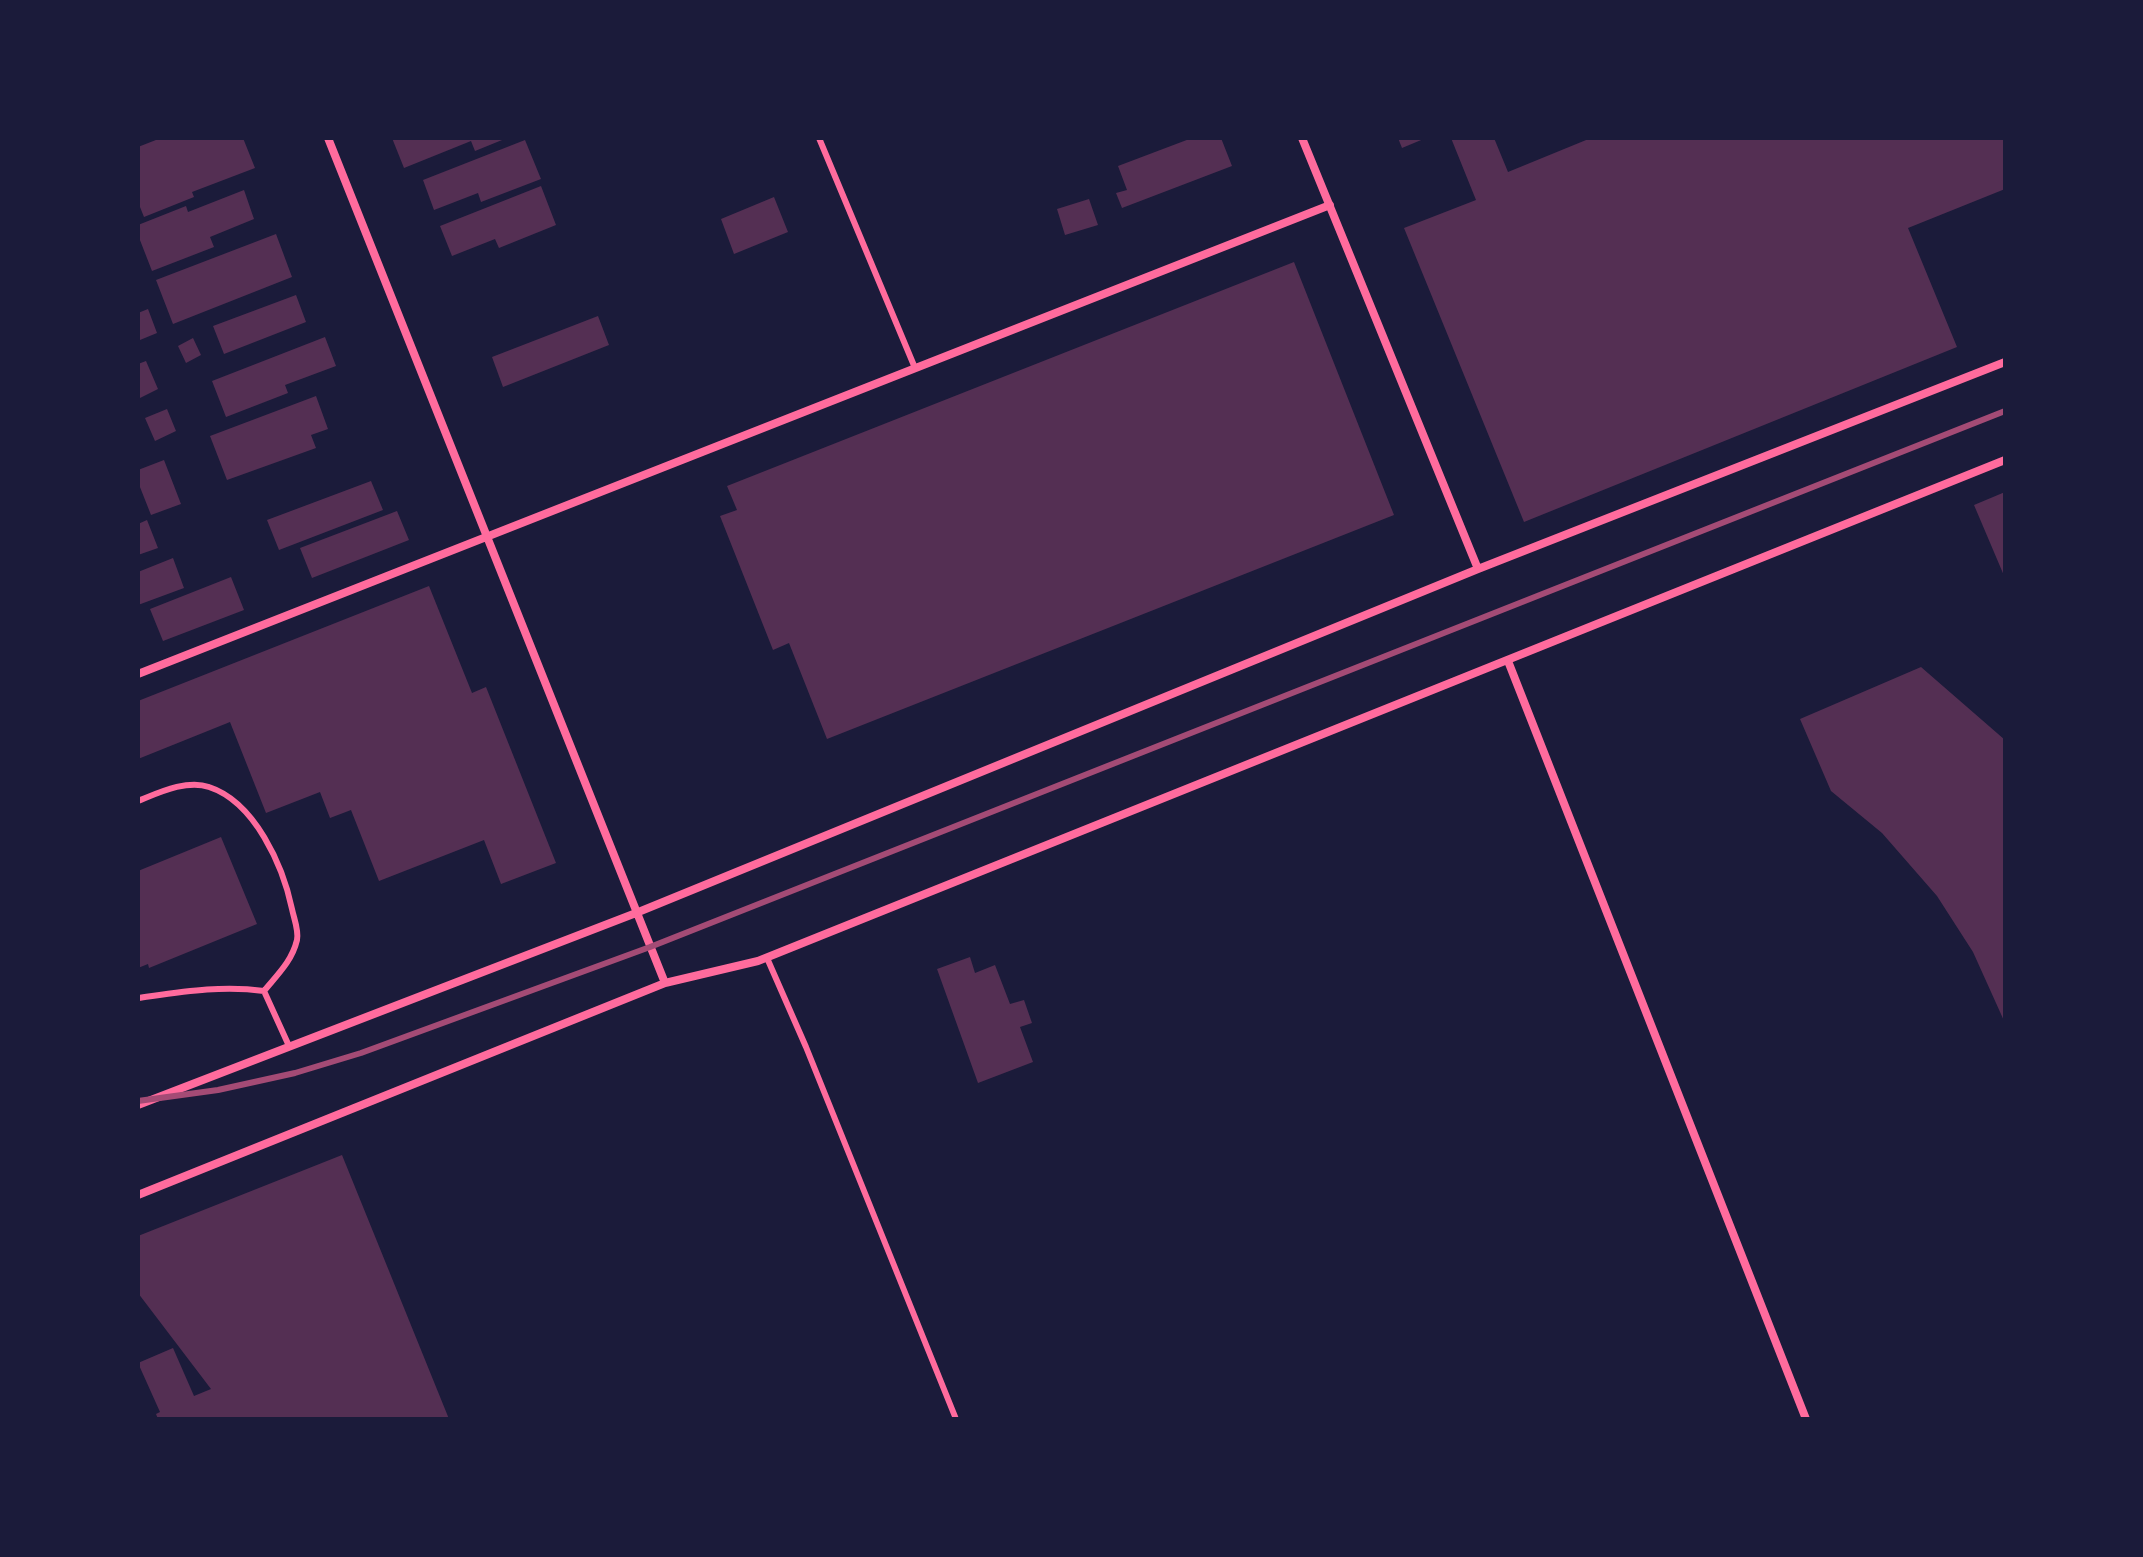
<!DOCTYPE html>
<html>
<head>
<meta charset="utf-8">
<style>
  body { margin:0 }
  #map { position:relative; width:2143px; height:1557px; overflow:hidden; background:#1b1b3a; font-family:"Archivo Narrow",sans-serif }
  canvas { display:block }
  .frame { position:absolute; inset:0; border:140px solid #1b1b3a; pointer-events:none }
</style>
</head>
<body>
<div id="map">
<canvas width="2143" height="1557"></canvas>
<div class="frame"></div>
</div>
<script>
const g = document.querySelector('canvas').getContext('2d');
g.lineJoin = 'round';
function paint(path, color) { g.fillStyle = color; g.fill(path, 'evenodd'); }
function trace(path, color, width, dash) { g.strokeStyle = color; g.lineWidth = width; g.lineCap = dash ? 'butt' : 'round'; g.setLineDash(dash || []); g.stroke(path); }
paint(new Path2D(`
  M161,138h82l12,30 -63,24 2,5 -50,20 -6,-15v-55z
  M392,138h115l-32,13 -4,-10 -67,27z
  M1192,138h29l11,28 -110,42 -6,-15 11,-3 -9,-24z
  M1398,138h28l-24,10z
  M1451,138h43l14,34 83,-34h414v51l-97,39 49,119 -433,175 -120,-294 72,-28z
  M525,140l16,39 -60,23 -3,-9 -44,17 -11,-30z
  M541,186l15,39 -57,23 -4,-9 -43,17 -12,-30z
  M244,190l10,29 -44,18 4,10 -62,24 -14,-36v-10l48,-19 2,6z
  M774,197l14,35 -54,22 -13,-35z
  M1089,199l9,26 -33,10 -8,-26z
  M276,234l16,43 -119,47 -17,-44z
  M1294,262l100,253 -567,224 -38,-96 -16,7 -53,-134 17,-6 -10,-24z
  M296,295l10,27 -82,32 -11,-28z
  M148,309l9,24 -17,7 -2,-27z
  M598,316l11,29 -106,42 -11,-30z
  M325,337l11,29 -51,19 3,8 -62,24 -14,-36z
  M193,338l8,17 -15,8 -8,-17z
  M146,361l12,28 -20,10v-35z
  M316,396l12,33 -17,6 5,13 -89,32 -17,-44z
  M167,409l9,22 -21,10 -10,-23z
  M164,460l17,44 -30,11 -13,-33v-12z
  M371,481l12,29 -104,40 -12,-30z
  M2005,492v86l-31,-73z
  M397,511l12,29 -97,38 -12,-30z
  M147,520l11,28 -20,7v-31z
  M173,558l11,30 -46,17v-33z
  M231,577l13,33 -81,31 -13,-32z
  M429,586l43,107 14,-6 70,176 -55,21 -17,-44 -105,41 -28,-71 -21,8 -10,-26 -54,21 -36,-91 -92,37v-58z
  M1921,667l84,73v283l-32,-71 -36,-56 -55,-63 -51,-42 -31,-72z
  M221,837l36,87 -108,44 -1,-4 -10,4v-97z
  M970,957l5,16 20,-8 15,39 14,-4 8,23 -12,4 13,35 -55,21 -41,-114z
  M342,1155l107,264h-291l-2,-5 4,-2 -22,-49 35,-15 21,48 17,-7 -73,-96v-57z`), '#542f53');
trace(new Path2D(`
  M819,138l96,230
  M138,801c20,-8 49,-22 71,-14 46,15 74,79 83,122 2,10 7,21 5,31 -5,21 -19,34 -33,51
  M767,958l39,89 150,372
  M264,991l25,55
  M138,998c43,-6 83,-13 126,-7`), '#ff6b9d', 6);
trace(new Path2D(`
  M328,138l337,845
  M1302,138l176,431
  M1508,661l298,758
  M138,674l1192,-469
  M138,1105l498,-192 842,-344 527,-207
  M138,1195l527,-212 93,-22 1247,-501`), '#ff6b9d', 8);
trace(new Path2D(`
  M138,1101l80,-11 77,-17 66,-20 289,-106 1355,-536`), '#a44b75', 6);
</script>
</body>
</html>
